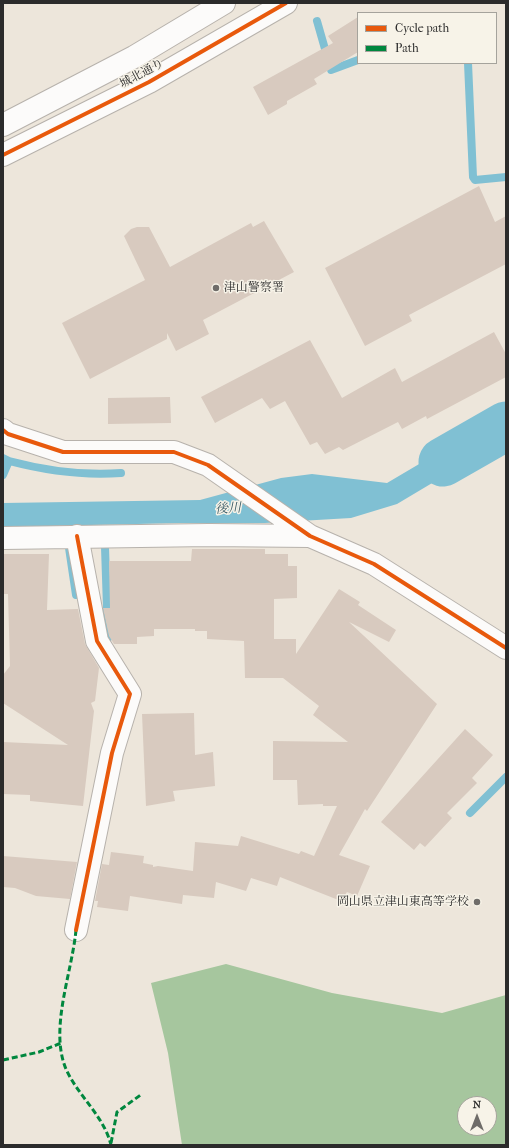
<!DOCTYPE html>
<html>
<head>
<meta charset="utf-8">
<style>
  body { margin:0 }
  #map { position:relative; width:509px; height:1148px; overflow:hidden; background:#ede6db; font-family:"IM FELL French Canon",serif }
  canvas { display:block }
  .frame { position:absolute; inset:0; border:4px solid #2b2b2b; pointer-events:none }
  .legend { position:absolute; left:357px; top:12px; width:140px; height:52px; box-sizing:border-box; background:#f7f3e8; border:1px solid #a5a39c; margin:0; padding:5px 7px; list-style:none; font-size:12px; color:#2b2b2b }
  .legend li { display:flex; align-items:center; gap:8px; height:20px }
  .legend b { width:20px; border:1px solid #a5a39c }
  .north { position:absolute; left:457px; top:1096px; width:40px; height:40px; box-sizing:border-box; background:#f7f3e8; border:1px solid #a5a39c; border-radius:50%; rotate:0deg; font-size:11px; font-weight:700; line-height:16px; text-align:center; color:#2b2b2b }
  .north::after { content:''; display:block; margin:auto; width:14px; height:18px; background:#6f6c69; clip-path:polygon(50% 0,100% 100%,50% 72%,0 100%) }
</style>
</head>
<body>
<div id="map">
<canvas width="509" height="1148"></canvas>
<div class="frame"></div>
<ul class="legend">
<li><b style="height:5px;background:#e8590c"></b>Cycle path</li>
<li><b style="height:5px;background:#00873e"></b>Path</li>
</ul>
<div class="north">N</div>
</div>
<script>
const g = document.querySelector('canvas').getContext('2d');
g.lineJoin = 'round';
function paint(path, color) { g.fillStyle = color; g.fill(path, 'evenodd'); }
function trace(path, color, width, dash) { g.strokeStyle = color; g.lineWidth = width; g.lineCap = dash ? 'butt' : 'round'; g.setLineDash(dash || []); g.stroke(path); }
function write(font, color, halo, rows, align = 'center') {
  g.font = font + ' "IM FELL French Canon","Noto Serif JP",serif'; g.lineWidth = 3; g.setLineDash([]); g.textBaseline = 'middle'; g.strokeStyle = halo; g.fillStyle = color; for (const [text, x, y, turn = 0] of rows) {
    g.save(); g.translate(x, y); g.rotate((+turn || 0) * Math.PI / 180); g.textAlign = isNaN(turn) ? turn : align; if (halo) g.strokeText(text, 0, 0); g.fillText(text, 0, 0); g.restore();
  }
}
paint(new Path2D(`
  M226,964l106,29 110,20 64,-18v150h-324l-14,-92 -17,-70zM465,1104h24v24h-24z`), '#a6c69e');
paint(new Path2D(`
  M497,418l9,21 -109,65 -46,14 -86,5h-84l-178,4v-24l197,-3 81,-22 31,-4 75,9z`), '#80c0d3');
trace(new Path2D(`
  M317,21l14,49 27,-10
  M468,63l5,114 2,3 31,-3
  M3,458l6,3c38,10 73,15 112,12
  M3,475l6,-14
  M105,547l3,91
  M69,548l7,47
  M470,813l36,-36`), '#80c0d3', 8);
trace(new Path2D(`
  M443,462l63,-36`), '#80c0d3', 49);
paint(new Path2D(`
  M358,17v35l-44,27 3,5 -30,17v3l-19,11 -15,-28 80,-44 -5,-7z
  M479,186l16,36 11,-6v48l-97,51 3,6 -47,25 -40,-78z
  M264,221l30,51 -91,48 6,14 -33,17 -9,-18v6l-77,40 -28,-56 83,-43 -21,-44 7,-7 6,-2h12l21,40 81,-44 2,4z
  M494,332l12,22v23l-79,42 -1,-3 -24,13 -4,-7 -55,28 -4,-3 -14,7 -8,-12 -7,3 -25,-44 -15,8 -8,-11 -47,25 -14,-26 109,-57 32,58 53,-30 7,14z
  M170,397l1,26 -63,1v-26z
  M192,549h73v5h23v12h9v32l-23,1v40h22v15l43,-65 21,13 -2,3 38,25 -7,12 -40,-20 88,82 -70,107 -2,-2 -26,46 31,11 -13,30 -10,-4 -6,9 -61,-24 -3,9 -26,-8 -5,13 -30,-9 -2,16 -31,-3 -1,9 -52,-8 -2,15 -31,-4 1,-6h-3l7,-37 7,1 2,-13 33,4 -1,7 10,2v2l5,-1 35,5 2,-29 43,4 3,-10 58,18 2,-3 13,5 23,-50h-14v-2l-25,1 -1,-25h-24v-39l75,1 -35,-27 6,-9 -36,-28h-38l-1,-37 -37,-2v-8h-12v-2h-41v7l-17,1v7h-23l-5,-8 -6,-28h7l-1,-47h82z
  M3,554h46l-2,56 31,-1 7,35 14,24 -4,33 -4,2 3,8 -11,95 -53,-5v-6l-27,-1v-52l65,3 -65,-42v-28l7,-9 -2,-72h-5z
  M194,713l1,42 18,-3 2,34 -42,5 2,10 -29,5 -4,-92z
  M465,729l28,26 -21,23 5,5 -30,30 5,5 -27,29 -5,-4 -6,7 -33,-28z
  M3,856l74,6 -7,37 -34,-3 -21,-8 -12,-1z`), '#d8cabf');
const minor = new Path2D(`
  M3,125l131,-68 90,-54
  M3,155l146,-73 137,-79
  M3,430l5,4 55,18h111l34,13 102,71 64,28 132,84
  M3,538l206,-3 101,1
  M76,930l36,-177 18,-59 -33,-53 -20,-105`);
trace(minor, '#b7b2ac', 24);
trace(minor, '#fcfbfa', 22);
trace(new Path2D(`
  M76,930c-4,43 -27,99 -10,139 12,27 38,47 45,76
  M3,1060l36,-8 22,-9
  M111,1143l6,-31 25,-18`), '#00873e', 3, [6, 3]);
trace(new Path2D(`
  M3,155l146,-73 137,-79
  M3,430l5,4 55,18h111l34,13 102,71 64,28 132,84
  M76,930l36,-177 18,-59 -33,-53 -20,-105`), '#e8590c', 4);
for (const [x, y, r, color] of [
  [216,288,4,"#6f6c69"],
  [477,902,4,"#6f6c69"]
]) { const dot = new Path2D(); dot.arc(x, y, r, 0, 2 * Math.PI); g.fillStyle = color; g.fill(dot); trace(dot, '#f7f3e8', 1.5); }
write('12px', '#2b2b2b', '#f7f3e8', [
  ["城北通り",142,74,-28]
]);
write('12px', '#2b2b2b', '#f7f3e8', [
  ["津山警察署",224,288],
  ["岡山県立津山東高等学校",469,902,"right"]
], 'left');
write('italic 13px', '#385a65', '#f7f3e8', [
  ["後川",228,509,-3]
]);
</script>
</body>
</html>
